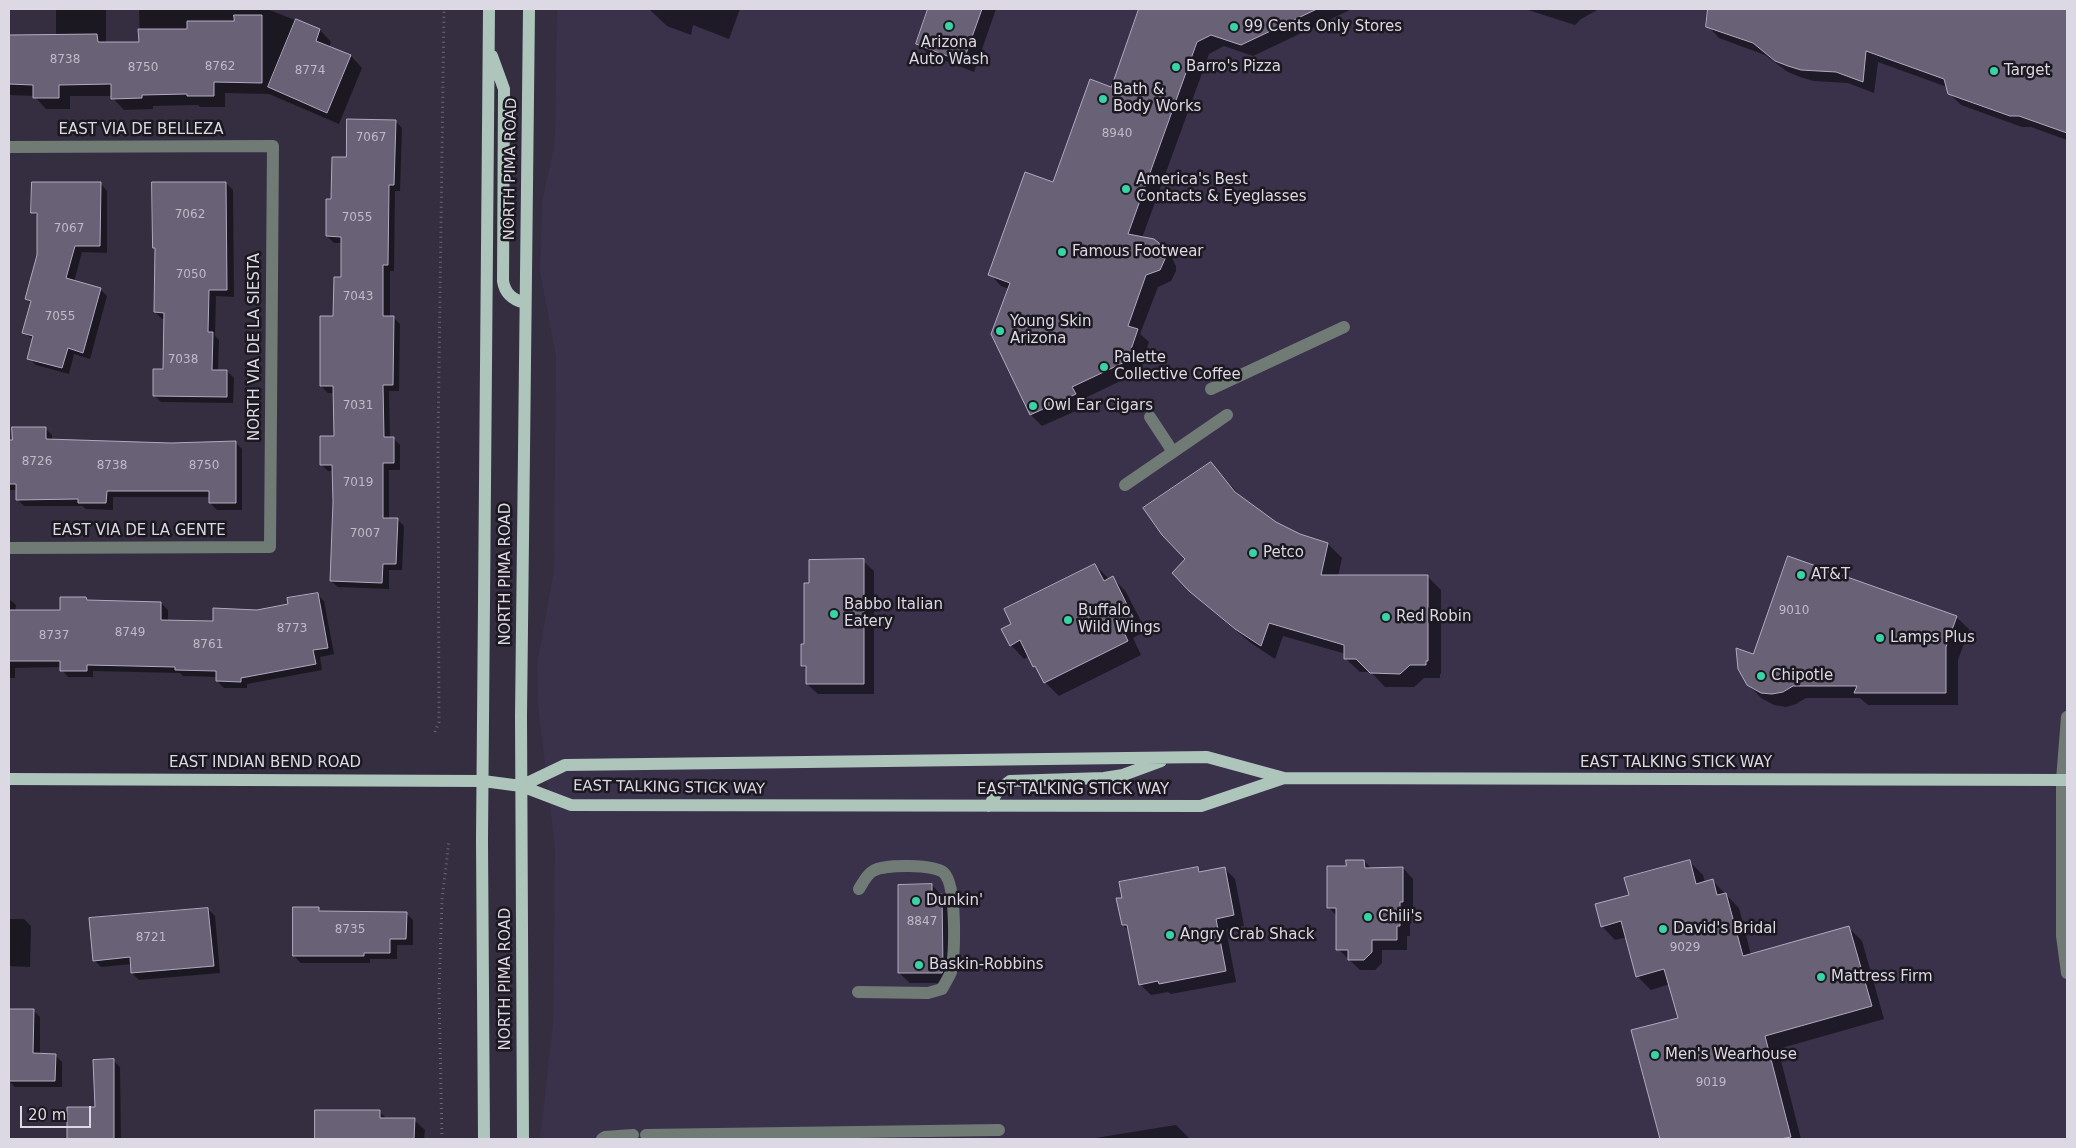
<!DOCTYPE html>
<html>
<head>
<meta charset="utf-8">
<style>
  body { margin:0 }
  #map { position:relative; width:2076px; height:1148px; overflow:hidden; background:#342e40; font-family:"DejaVu Sans",sans-serif }
  canvas { display:block }
  .frame { position:absolute; inset:0; border:10px solid #dcd8e4; pointer-events:none }
  .scale { position:absolute; left:20px; top:1106px; width:71px; height:22px; box-sizing:border-box; border:2px solid #dcd8e4; border-top:0; padding-left:6px; font-size:15px; line-height:18px; white-space:nowrap; color:#dcd8e4; -webkit-text-stroke:4px #1b1820; paint-order:stroke }
</style>
</head>
<body>
<div id="map">
<canvas width="2076" height="1148"></canvas>
<div class="frame"></div>
<div class="scale">20 m</div>
</div>
<script>
const g = document.querySelector('canvas').getContext('2d');
g.lineJoin = 'round';
function paint(path, color) { g.fillStyle = color; g.fill(path, 'evenodd'); }
function trace(path, color, width, dash) { g.strokeStyle = color; g.lineWidth = width; g.lineCap = dash ? 'butt' : 'round'; g.setLineDash(dash || []); g.stroke(path); }
function write(font, color, halo, rows, align = 'center') {
  g.font = font + ' "DejaVu Sans",sans-serif'; g.lineWidth = 5; g.setLineDash([]); g.textBaseline = 'middle'; g.strokeStyle = halo; g.fillStyle = color; for (const [text, x, y, turn = 0] of rows) {
    g.save(); g.translate(x, y); g.rotate((+turn || 0) * Math.PI / 180); g.textAlign = isNaN(turn) ? turn : align; if (halo) g.strokeText(text, 0, 0); g.fillText(text, 0, 0); g.restore();
  }
}
paint(new Path2D(`
  M557,9h1510v1130h-1527l13,-117 2,-173 -17,-144 -1,-41 17,-94 2,-213 -16,-85 2,-70 13,-61z`), '#3a314a');
paint(new Path2D(`
  M56,9h50v34h34l-1,-34h128l53,21 11,12 -2,5 22,9 11,12 -23,56 -70,-30 -44,-1v14h-25l-2,-2 -45,1v3l-29,1 -11,-12v-2h-43v13h-24l-12,-13 -25,-1v-60l47,1z
  M376,9h26v1h-25z
  M649,9h91l-11,30 -36,-14 -2,10 -24,-9z
  M929,9h67l-22,63 -46,-18 -11,-11z
  M1141,9h211l-99,47 -29,-10 -15,8 -67,184 16,6 13,12 5,10v5l-5,10 -13,6 -18,47 9,8 -10,30 -56,27 4,7 -45,20 -11,-11 -39,-81 17,-45 -8,-3 -11,-12 64,-90 58,-96z
  M1525,9h74l-18,10 -6,6z
  M1710,9h357v131l-36,-13h-9l-61,-22 -12,-12 -2,-6 -69,-25 -4,31 -26,-10 -34,-2 -14,-4 -12,-5 -23,-17 -46,-17 -11,-12z
  M395,121l7,7 -2,63h-5l-1,80h-4v47h4l6,6 -1,67h-10l1,47h3l7,7v25h-11v49h8l7,7 -2,44h-13v19l-51,-2 -7,-6 3,-110h-6l-7,-7 14,-26 -1,-45h-6l-7,-7 21,-108v-35h-8l-7,-7 5,-36 15,-42z
  M226,183l7,7 1,107 -18,-1 -1,40 4,4 -1,31h9l7,7 -1,25 -72,-1 -7,-7 10,-24 1,-52h-3l-7,-7 1,-62 -2,-2z
  M101,184l6,7v62l-25,-1 -8,30 26,7 7,7 -17,63 -16,-5 -5,20 -33,-9 -7,-7 5,-18 -10,-7 8,-29 -6,-5 12,-44 1,-37 -6,-6z
  M45,428l7,7v6l119,3 64,-2 7,7v61h-25l-7,-7v-6h-97v13l-27,-1 -4,-3h-58l-7,-7v-9h-8v-49h4z
  M1211,463l31,35 33,25 25,12 28,9 14,14 -4,18h89l14,14v84h-1v4h-16l-10,9h-29l-14,-15h-11l-14,-13v-5l-63,-18 -8,23 -24,-16 -46,-38 -31,-32 13,-14z
  M863,561l11,10v123h-56l-11,-10v-14l-5,-4 8,-82z
  M1095,565l14,14 4,-1 13,14 20,39 -13,7 8,17 -82,41 -14,-14 -16,-26 -5,3 -13,-14 2,-21z
  M317,594l7,7 10,53 -14,3 2,13 -75,14v4h-23l-7,-7v-4l-34,-1 -3,-3 -87,-2v6h-25l-6,-7v-3l-47,1v10h-6v-79l7,6 -1,7h46l25,-14 3,4 72,1 7,7v11l46,1 75,-17z
  M1956,617l13,12 -11,31v45h-90l-8,-7h-54l-10,6 -10,3 -12,-2 -13,-7 -13,-14 5,-28z
  M1364,861l8,8 31,-1 10,11v33h-3v24h-3v14h-25v13l-7,7h-15l-22,-21v-32l-10,-10 19,-40z
  M1690,862l13,13 2,8 8,-2 26,27 12,47 98,-27 13,13 22,78 -106,30 23,90h-140l-28,-109 46,-12 -9,-34 -19,6 -14,-14 -10,-39 -12,3 -13,-14 29,-30z
  M1198,868l4,5 22,-5 11,11 9,47 -18,3 10,53 -65,12 -3,-2 -17,3 -11,-11 -10,-52 -7,-7v-26z
  M932,885l20,21v77h-42l-11,-10z
  M318,908l4,4 84,1 7,7v25h-16v14h-27v4h-69l-7,-7z
  M208,909l7,7 5,57 -81,7 -7,-7v-9l-31,3 -7,-7z
  M9,919h15l7,7 -1,41 -21,-1z
  M9,1010h24l7,7v38h15l7,7v25h-47l-6,-6z
  M113,1060l7,7 1,72h-53v-31h29z
  M316,1111l64,1 7,7 27,1 11,10 -1,9h-108z
  M1176,1125l14,14h-101z`), '#0007');
const building = new Path2D(`
  M928,9h54l-19,53 -47,-18z
  M1139,9h178l-76,36 -30,-10 -14,7 -69,192 26,5 5,4 6,10v6l-5,11 -14,5 -18,51 10,3 -11,32 -55,26 4,7 -46,21 -39,-81 19,-51 -22,-8 37,-103 28,10 37,-103 21,8z
  M1708,9h359v124l-48,-17h-9l-62,-22 -4,-15 -78,-28 -3,31 -27,-10 -35,-2 -13,-4 -13,-5 -22,-18 -47,-16z
  M234,15h28v68l-48,-1v14h-27v-2l-45,1v3l-31,1v-15l-52,1v13h-26v-13l-24,-1v-49l88,-1 1,8h41l-1,-13h49v-8h47z
  M296,19l24,10 -4,12 35,14 -24,58 -59,-26z
  M347,119l49,1 -2,65h-5l-1,80h-5v51h11l-1,69h-10l1,52h10v26h-11v55h15l-2,46h-13l-1,19 -52,-2 3,-79 -1,-37h-12v-29h14l-1,-50h-13v-70h13l1,-39h7v-40l-15,-1v-37h5l1,-42h14z
  M32,182h69l-1,64h-25l-9,32 35,10 -18,65 -15,-5 -6,20 -35,-9 6,-23 -11,-3 9,-32 -6,-2 12,-44v-42h-6z
  M152,182h74l1,108h-18l-1,42h5l-1,38h15v27l-74,-1v-27h10l1,-56 -10,-1 1,-64h-2z
  M12,427h34v12l125,4 65,-2v62h-27v-12h-102l-1,12h-28v-4l-62,1v-16h-7v-44h3z
  M1211,462l24,30 41,30 24,12 28,9 -7,32h107v86h-2v4h-16l-10,9 -30,-1 -14,-14h-12v-14l-75,-22 -8,23 -26,-17 -46,-38 -17,-18 13,-14 -23,-24 -19,-27z
  M1788,556l169,60 -11,31v46h-92l3,-7h-64l-10,6 -11,2 -11,-1 -14,-8 -9,-16 -2,-21 17,6z
  M864,559v125h-58v-18h-5v-22h3v-61h5v-23z
  M1095,564l9,17 9,-5 20,41 -13,7 8,17 -84,42 -9,-17 -2,1 -13,-27 -10,6 -9,-17 10,-5 -7,-15z
  M318,593l10,55 -15,2 3,14 -75,14v4l-25,-1v-10l-41,-1v-3l-88,-2v6h-27v-10h-51v-51h51v-13h26l1,3 74,2v18l52,1v-13l44,2 31,-6 -1,-6z
  M1346,860h18l1,8 38,-1v35h-3v24h-3v14h-25v12l-8,8h-16v-10h-12v-42h-9v-42h19z
  M1690,860l6,24 17,-5 4,16 9,-2 17,63 106,-30 23,80 -107,30 26,101 -10,2h-121l-29,-109 47,-12 -14,-49 -28,8 -15,-56 -20,6 -6,-23 34,-9 -5,-17z
  M1198,867l1,5 26,-5 9,48 -18,4 10,52 -67,13 -1,-3 -19,4 -12,-60h-5l-6,-27h6l-3,-16z
  M932,884v11l10,-1 1,76 -1,3h-44v-88z
  M293,907h26v4l88,1 -1,27h-16v14h-26v3h-71z
  M208,908l6,58 -83,7 -1,-16 -37,4 -4,-43z
  M9,1009h25l-1,44 23,1 -1,27h-46z
  M114,1059v80h-47v-32h28l-2,-47z
  M315,1110h65v8h35l-1,21h-99z`);
paint(building, '#696277');
trace(building, '#b1a9c1', 1);
trace(new Path2D(`
  M435,732l4,-10 -1,-282 6,-431
  M442,1139l-3,-147 3,-92 7,-59`), '#6c6777', 3, [1, 4]);
trace(new Path2D(`
  M9,147l264,-1 -3,401 -261,1
  M1211,389l133,-62
  M1150,417l23,35
  M1125,485l102,-70
  M2067,717l-5,63v156l5,37
  M858,992l70,1 14,-4c3,-6 7,-12 9,-17 4,-18 6,-86 -7,-99 -9,-9 -60,-9 -71,-2 -6,3 -11,13 -14,18
  M646,1135l353,-5
  M602,1139l3,-2 28,-2`), '#707b76', 12);
trace(new Path2D(`
  M492,56l12,33 -1,192c2,13 10,19 22,22
  M9,779l474,2 38,5 50,19 630,1 83,-28
  M521,786l44,-21 642,-8 77,21 783,2
  M989,806l10,-17 11,-8 94,-3 19,-3 38,-14
  M484,1139l-2,-299 7,-831
  M523,1139l-2,-423 8,-707`), '#adc5bb', 12);
for (const [x, y, r, color] of [
  [949,26,5,"#39d4a5"],
  [1234,27,5,"#39d4a5"],
  [1176,67,5,"#39d4a5"],
  [1994,71,5,"#39d4a5"],
  [1103,99,5,"#39d4a5"],
  [1126,189,5,"#39d4a5"],
  [1062,252,5,"#39d4a5"],
  [1000,331,5,"#39d4a5"],
  [1104,367,5,"#39d4a5"],
  [1033,406,5,"#39d4a5"],
  [1253,553,5,"#39d4a5"],
  [1801,575,5,"#39d4a5"],
  [834,614,5,"#39d4a5"],
  [1386,617,5,"#39d4a5"],
  [1068,620,5,"#39d4a5"],
  [1880,638,5,"#39d4a5"],
  [1761,676,5,"#39d4a5"],
  [916,901,5,"#39d4a5"],
  [1368,917,5,"#39d4a5"],
  [1663,929,5,"#39d4a5"],
  [1170,935,5,"#39d4a5"],
  [919,965,5,"#39d4a5"],
  [1821,977,5,"#39d4a5"],
  [1655,1055,5,"#39d4a5"]
]) { const dot = new Path2D(); dot.arc(x, y, r, 0, 2 * Math.PI); g.fillStyle = color; g.fill(dot); trace(dot, '#1b1820', 2); }
write('12px', '#bfbac9', null, [
  ["8738",65,60],
  ["8762",220,67],
  ["8750",143,68],
  ["8774",310,71],
  ["8940",1117,134],
  ["7067",371,138],
  ["7062",190,215],
  ["7055",357,218],
  ["7067",69,229],
  ["7050",191,275],
  ["7043",358,297],
  ["7055",60,317],
  ["7038",183,360],
  ["7031",358,406],
  ["8726",37,462],
  ["8738",112,466],
  ["8750",204,466],
  ["7019",358,483],
  ["7007",365,534],
  ["9010",1794,611],
  ["8773",292,629],
  ["8749",130,633],
  ["8737",54,636],
  ["8761",208,645],
  ["8847",922,922],
  ["8735",350,930],
  ["8721",151,938],
  ["9029",1685,948],
  ["9019",1711,1083]
]);
write('15px', '#dcd8e4', '#1b1820', [
  ["99 Cents Only Stores",1244,27],
  ["Arizona",949,43,"center"],
  ["Auto Wash",949,60,"center"],
  ["Barro's Pizza",1186,67],
  ["Target",2004,71],
  ["Bath &",1113,90],
  ["Body Works",1113,107],
  ["America's Best",1136,180],
  ["Contacts & Eyeglasses",1136,197],
  ["Famous Footwear",1072,252],
  ["Young Skin",1010,322],
  ["Arizona",1010,339],
  ["Palette",1114,358],
  ["Collective Coffee",1114,375],
  ["Owl Ear Cigars",1043,406],
  ["Petco",1263,553],
  ["AT&T",1811,575],
  ["Babbo Italian",844,605],
  ["Eatery",844,622],
  ["Buffalo",1078,611],
  ["Wild Wings",1078,628],
  ["Red Robin",1396,617],
  ["Lamps Plus",1890,638],
  ["Chipotle",1771,676],
  ["Dunkin'",926,901],
  ["Chili's",1378,917],
  ["David's Bridal",1673,929],
  ["Angry Crab Shack",1180,935],
  ["Baskin-Robbins",929,965],
  ["Mattress Firm",1831,977],
  ["Men's Wearhouse",1665,1055]
], 'left');
write('15px', '#dcd8e4', '#1b1820', [
  ["EAST VIA DE BELLEZA",141,130],
  ["NORTH PIMA ROAD",511,169,-89],
  ["NORTH VIA DE LA SIESTA",255,347,-90],
  ["EAST VIA DE LA GENTE",139,531],
  ["NORTH PIMA ROAD",506,574,-90],
  ["EAST INDIAN BEND ROAD",265,763],
  ["EAST TALKING STICK WAY",1676,763],
  ["EAST TALKING STICK WAY",669,788,1],
  ["EAST TALKING STICK WAY",1073,790],
  ["NORTH PIMA ROAD",506,979,-90]
]);
</script>
</body>
</html>
